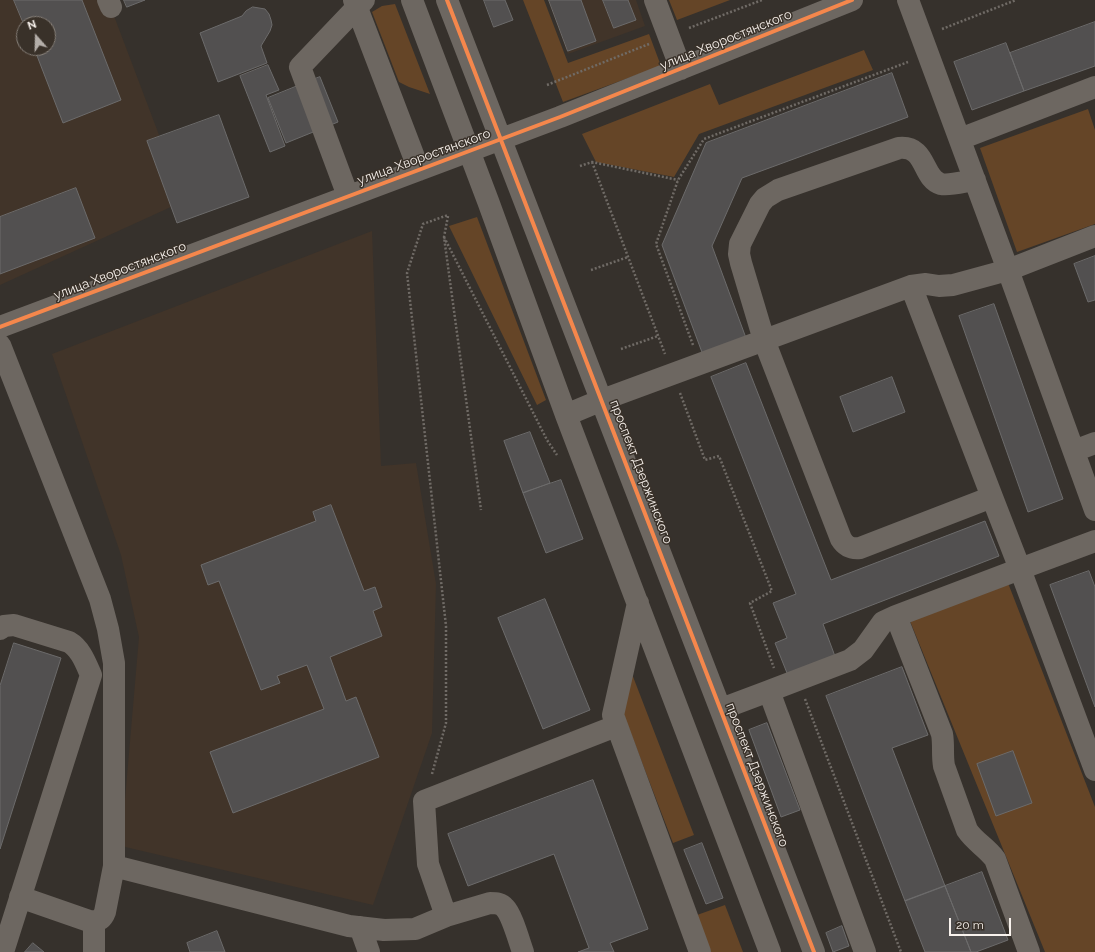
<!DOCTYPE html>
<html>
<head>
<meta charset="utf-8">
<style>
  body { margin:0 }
  #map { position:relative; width:1095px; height:952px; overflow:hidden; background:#36312c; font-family:Raleway,sans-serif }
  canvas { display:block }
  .north { position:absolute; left:16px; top:16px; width:40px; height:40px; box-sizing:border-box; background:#393129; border:1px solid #857e77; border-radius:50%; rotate:340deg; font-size:11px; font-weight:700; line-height:16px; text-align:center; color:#f8f2ed }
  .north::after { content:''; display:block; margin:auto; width:14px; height:18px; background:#b4aea9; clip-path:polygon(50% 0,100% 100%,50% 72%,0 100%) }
  .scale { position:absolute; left:949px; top:918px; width:62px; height:18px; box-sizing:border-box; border:2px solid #f8f2ed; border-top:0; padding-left:5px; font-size:12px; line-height:14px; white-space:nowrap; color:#f8f2ed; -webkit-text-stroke:3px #393129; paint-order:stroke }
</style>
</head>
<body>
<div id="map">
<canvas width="1095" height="952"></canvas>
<div class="north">N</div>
<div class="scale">20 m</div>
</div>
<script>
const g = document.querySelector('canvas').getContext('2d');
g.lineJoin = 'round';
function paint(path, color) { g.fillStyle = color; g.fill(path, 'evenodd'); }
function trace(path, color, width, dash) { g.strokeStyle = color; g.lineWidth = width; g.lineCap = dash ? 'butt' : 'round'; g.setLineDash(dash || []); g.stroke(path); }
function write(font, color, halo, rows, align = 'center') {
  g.font = font + ' Raleway,sans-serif'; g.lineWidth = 3; g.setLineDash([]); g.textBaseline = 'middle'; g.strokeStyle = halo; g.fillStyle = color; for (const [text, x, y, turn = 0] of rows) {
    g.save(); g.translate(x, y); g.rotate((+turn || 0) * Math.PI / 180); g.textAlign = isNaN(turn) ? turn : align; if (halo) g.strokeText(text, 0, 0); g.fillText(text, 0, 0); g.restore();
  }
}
paint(new Path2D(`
  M0,0h108l76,201 -184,84zM24,24h24v24h-24z
  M548,0h88l9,26 -77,28z
  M372,231l9,235 35,-3 20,121 -4,149 -59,172 -252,-59 18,-209 -18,-82 -69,-201z`), '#413429');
paint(new Path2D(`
  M523,0h21l24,63 81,-29 12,32 -98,36z
  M669,0h61l-53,20z
  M395,4l35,90 -21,-7 -10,-5 -27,-70 10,-6z
  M864,50l9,20 -174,64 -25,43 -78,-15 -14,-28 128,-50 9,21z
  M1088,109l7,21v94l-78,28 -37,-104z
  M477,217l69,183 -9,5 -88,-179z
  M1008,583l87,224v145h-50l-135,-331z
  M632,674l62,161 -21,8 -50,-130z
  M725,905l18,47h-32l-14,-37z`), '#654527');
const building = new Path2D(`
  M14,0h68l39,100 -58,23 -29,-75h14v-24h-24z
  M124,0h21l-18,7z
  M484,0h21l8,20 -19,7z
  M549,0h32l15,41 -28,10z
  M603,0h25l8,20 -22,8z
  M253,7l12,2 4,5 2,6 1,5 -2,6 -9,15 6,17 -49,19 -18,-49 42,-17 4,-5z
  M1095,22v44l-71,25 -14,-38z
  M1006,43l18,48 -52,19 -18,-48z
  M268,65l11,25 -13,5 19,51 -15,6 -30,-76z
  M892,73l16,44 -166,61 -30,68 34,92 -43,17 -41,-110 44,-102z
  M320,77l18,45 -52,21 -18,-45z
  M219,115l30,82 -72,26 -30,-82z
  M76,188l19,50 -95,36v-57z
  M1095,256v44l-7,2 -14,-38z
  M994,304l69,195 -35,13 -69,-196z
  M746,363l85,217 154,-59 14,35 -176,68 13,35 -47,19 -14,-35 12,-5 -14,-35 23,-9 -85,-217z
  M892,377l13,35 -52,20 -13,-35z
  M530,432l20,51 -27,10 -19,-52z
  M561,480l22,59 -37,14 -23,-60z
  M331,505l33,86 11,-4 7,20 -9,4 9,25 -52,21 16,44 10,-4 23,60 -146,56 -23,-61 114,-43 -17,-44 -30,11 3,7 -19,7 -42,-109 -11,4 -7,-20 115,-44 -3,-9z
  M1089,571l6,16v120l-45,-122z
  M545,599l45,111 -47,19 -45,-111z
  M14,643l47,15 -61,191v-163z
  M902,667l26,68 -36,13 53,138 -40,15 -79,-205z
  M767,723l33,87 -19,7 -32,-87z
  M1013,751l19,52 -36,13 -19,-52z
  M593,780l55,149 -38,14 4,9h-36l11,-4 -35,-94 -86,32 -20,-52z
  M702,843l21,55 -17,6 -22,-54z
  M982,872l26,68 -32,12h-5l-26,-66z
  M945,886l26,66h-46l-20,-51z
  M842,926l7,20 -16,6 -7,-19z
  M217,931l8,21h-35l-3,-9z
  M33,943l11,9h-19z`);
paint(building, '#525050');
trace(building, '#6c6b6b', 1);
trace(new Path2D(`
  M689,28l73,-28
  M942,29l74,-29
  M547,85l102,-41
  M592,162l73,192
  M580,166l12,-4 86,18
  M448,216l-4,21 37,273
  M444,237l103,203 10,15
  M591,270l37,-13
  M693,345l-37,-101 22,-64 26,-41 204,-77
  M621,349l37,-13
  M680,393l25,67 14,-4 53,135 -22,12 24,65
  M805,699l96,253
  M432,774l14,-51v-97l-39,-353 16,-49 25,-9`), '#706b66', 2.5, [2, 2]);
trace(new Path2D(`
  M108,0l3,7
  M354,0l65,170
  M412,0l76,201 78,214 204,537
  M447,0l367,952
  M655,0l26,69
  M908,0l100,270 87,240
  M960,139l135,-52
  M348,196l-48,-129 64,-67
  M911,286l81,211 -132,51c-9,1 -14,-1 -19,-9l-77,-199 -23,-77 -2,-9 1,-10 20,-40 5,-6 13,-8 121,-42c28,-3 23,31 42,36 9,2 25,-3 34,-4
  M0,327l560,-210 292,-117
  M0,345l100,254 8,30 6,34v203l-9,46c-3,8 -8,10 -16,9l-69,-24
  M566,415l36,-15 309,-114 15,-2 13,2 14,-1 55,-15 87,-34
  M1074,451l21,-8
  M1095,541l-75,28 75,201
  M638,603l-25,112 87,237
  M896,616l46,118c2,11 0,21 2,32l23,64c8,12 19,17 28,29l34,93
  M0,629l4,-3 10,-1 55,17c12,7 17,22 22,33l-88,277
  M769,691l81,-31 13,-10 20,-28 13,-6 124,-47 -28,-72
  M721,709l48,-18 96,261
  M114,866l235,60 35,4 31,-1 31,-13 -18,-52 -4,-63 192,-75
  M446,916l44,-13c6,0 11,0 15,5 7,7 14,33 18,44
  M94,922v30
  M360,927l9,25`), '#6d6761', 22);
trace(new Path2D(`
  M447,0l367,952
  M0,327l560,-210 292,-117`), '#f5874c', 4);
write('13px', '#f8f2ed', '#393129', [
  ["улица Хворостянского",726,40,-22],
  ["улица Хворостянского",424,157,-20],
  ["улица Хворостянского",120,271,-21],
  ["проспект Дзержинского",641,472,69],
  ["проспект Дзержинского",757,775,69]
]);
</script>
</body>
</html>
